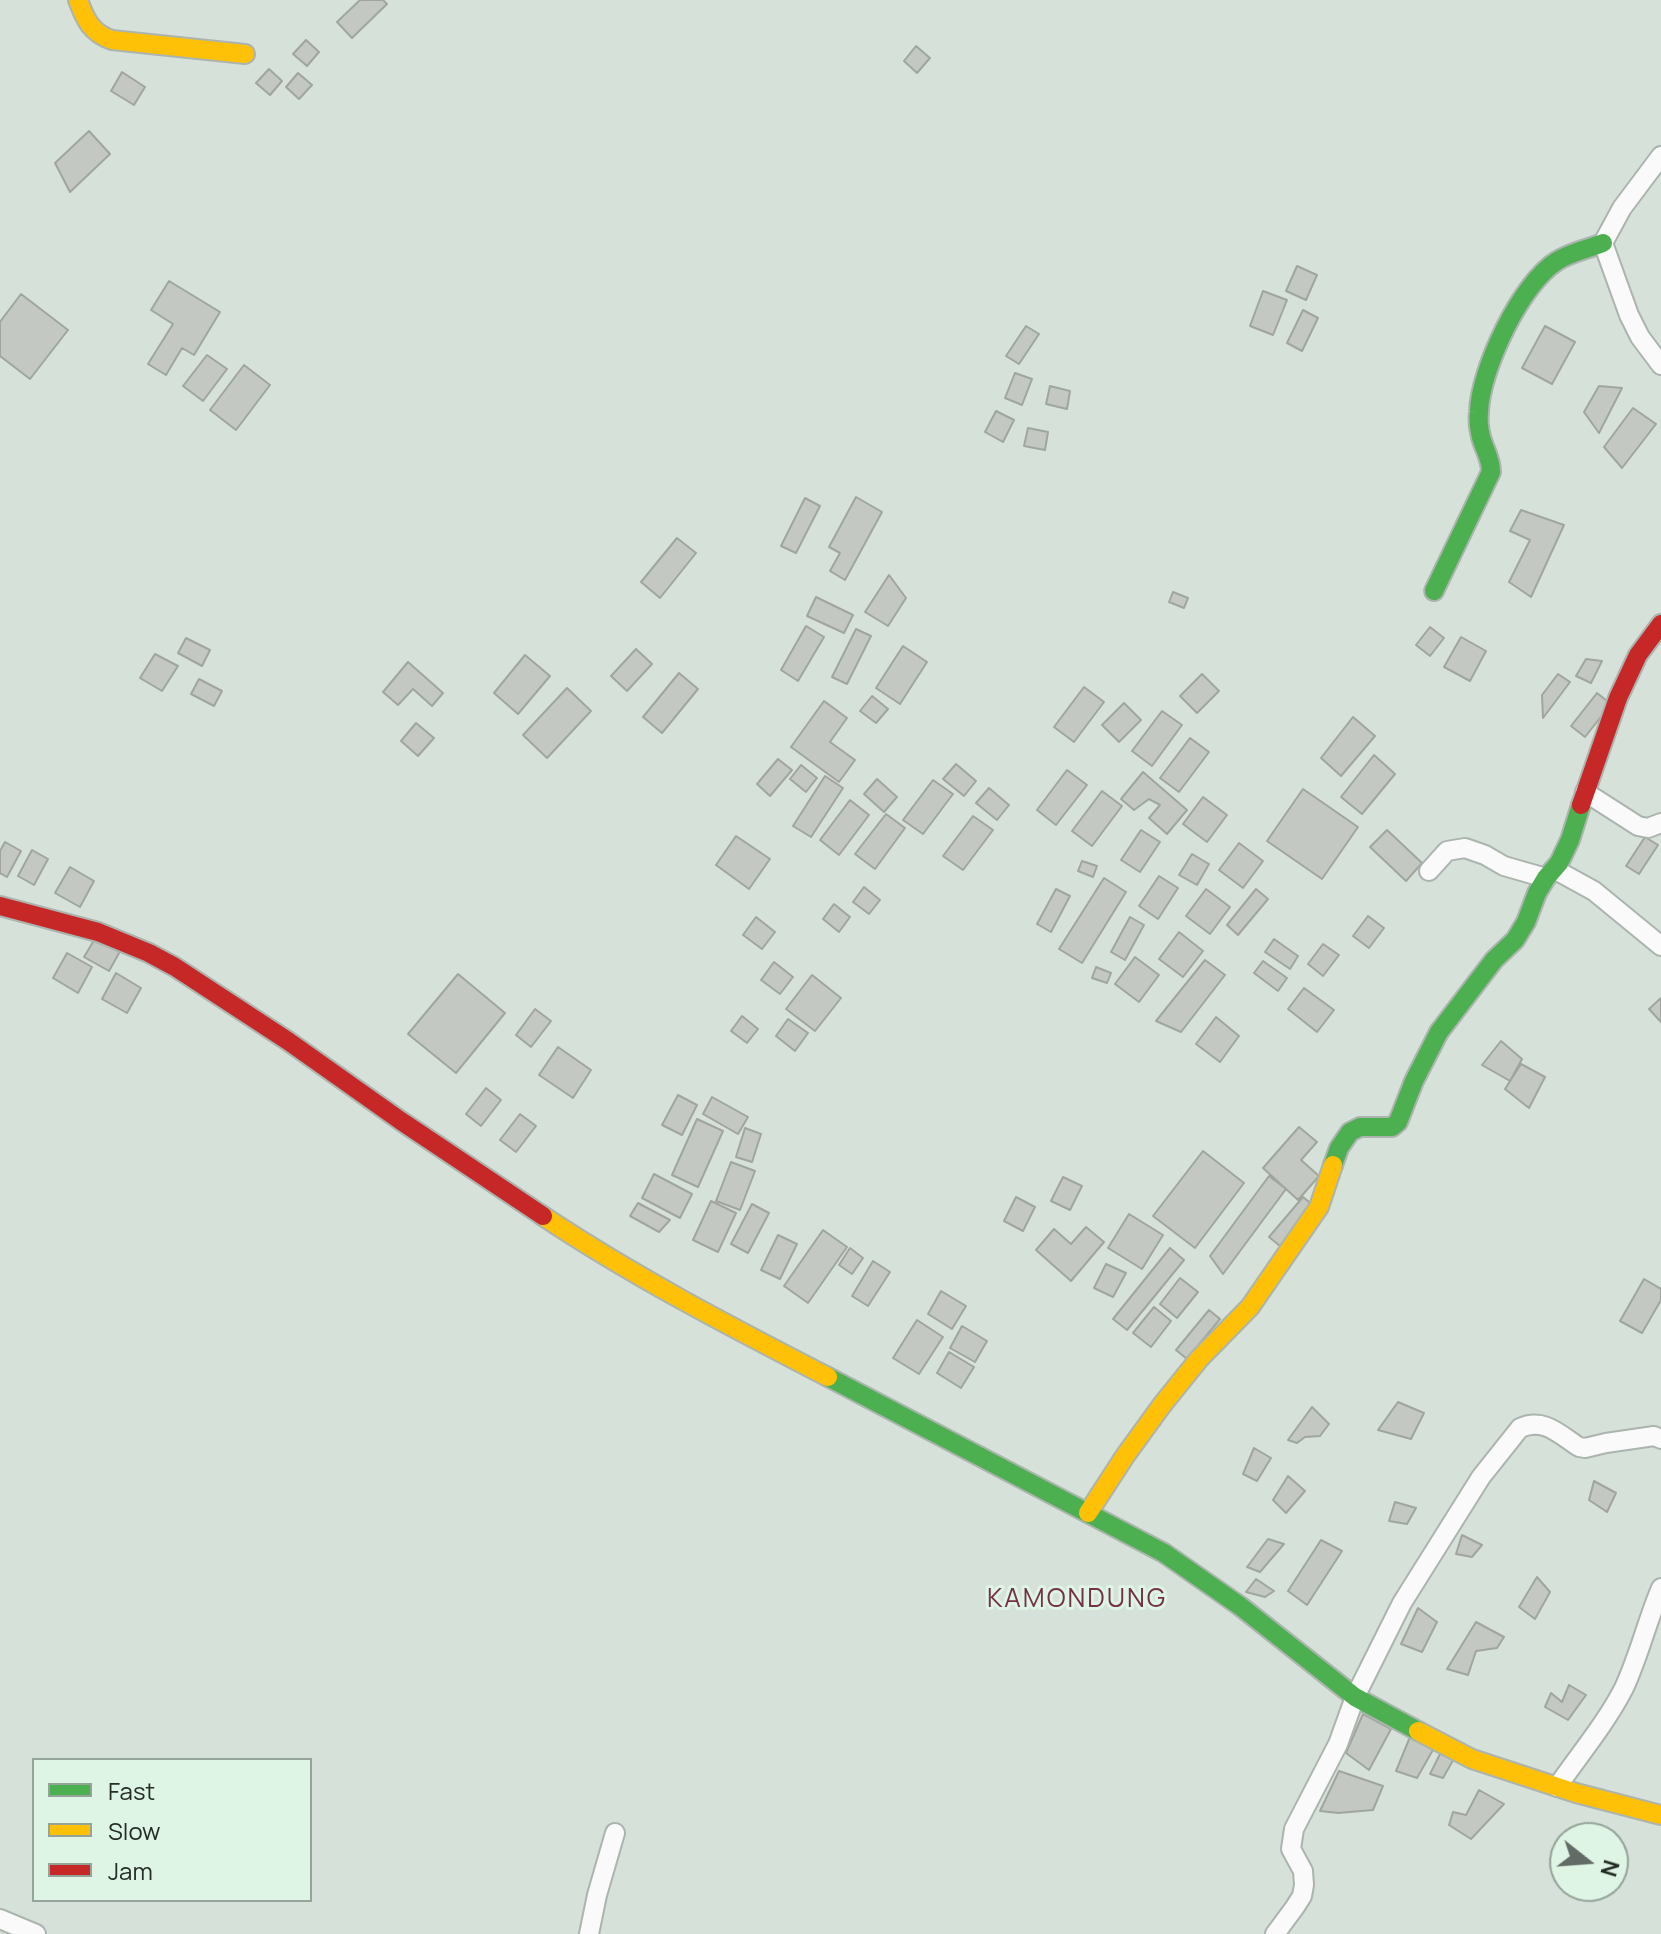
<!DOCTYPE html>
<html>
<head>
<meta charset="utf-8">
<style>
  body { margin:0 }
  #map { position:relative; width:1661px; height:1934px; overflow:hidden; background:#d6e1d9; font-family:Manrope,sans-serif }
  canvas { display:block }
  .legend { position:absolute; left:32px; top:1758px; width:280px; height:144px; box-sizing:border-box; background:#def4e4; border:2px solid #94a498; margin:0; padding:10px 14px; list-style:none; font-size:24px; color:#242c26 }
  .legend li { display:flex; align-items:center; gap:16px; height:40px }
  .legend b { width:40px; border:2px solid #94a498 }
  .north { position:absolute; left:1549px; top:1822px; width:80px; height:80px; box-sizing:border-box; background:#def4e4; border:2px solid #94a498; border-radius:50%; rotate:107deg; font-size:22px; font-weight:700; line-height:32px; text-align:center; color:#242c26 }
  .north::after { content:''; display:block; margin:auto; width:28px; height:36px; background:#626b65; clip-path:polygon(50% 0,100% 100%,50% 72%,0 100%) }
</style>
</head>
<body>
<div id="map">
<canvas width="1661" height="1934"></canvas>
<ul class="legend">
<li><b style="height:10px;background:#4caf50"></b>Fast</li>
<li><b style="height:10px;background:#ffc107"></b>Slow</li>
<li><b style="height:10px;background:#c62828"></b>Jam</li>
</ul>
<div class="north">N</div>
</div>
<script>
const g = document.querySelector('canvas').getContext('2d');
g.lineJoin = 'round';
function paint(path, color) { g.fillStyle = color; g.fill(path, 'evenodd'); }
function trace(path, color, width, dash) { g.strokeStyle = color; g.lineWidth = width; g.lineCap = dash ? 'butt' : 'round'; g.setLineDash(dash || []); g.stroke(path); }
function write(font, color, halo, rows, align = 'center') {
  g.font = font + ' Manrope,sans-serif'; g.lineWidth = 6; g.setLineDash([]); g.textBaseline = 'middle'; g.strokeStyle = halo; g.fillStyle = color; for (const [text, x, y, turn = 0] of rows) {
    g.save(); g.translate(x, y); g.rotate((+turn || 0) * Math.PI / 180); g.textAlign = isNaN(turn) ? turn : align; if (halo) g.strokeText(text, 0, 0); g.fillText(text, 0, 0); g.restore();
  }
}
const building = new Path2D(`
  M360,0h23l4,4 -35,34 -15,-16z
  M306,40l13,12 -12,14 -14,-12z
  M916,46l14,12 -13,15 -13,-12z
  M269,69l13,12 -12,14 -14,-12z
  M122,72l23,15 -11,18 -23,-14z
  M298,73l14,12 -13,14 -13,-12z
  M89,131l21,23 -40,38 -15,-29z
  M1297,266l20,9 -11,25 -20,-9z
  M169,281l51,31 -26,43 -12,-7 -16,27 -18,-11 25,-40 -22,-14z
  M1263,291l24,9 -14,35 -23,-9z
  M21,294l47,36 -38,49 -30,-23v-34z
  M1303,310l15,8 -16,33 -15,-8z
  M1026,326l13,8 -20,30 -13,-8z
  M1545,326l30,16 -23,42 -30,-16z
  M207,355l20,14 -24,32 -20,-15z
  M244,365l26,20 -34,45 -26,-20z
  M1015,373l17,6 -10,26 -17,-7z
  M1050,386l20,5 -3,18 -21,-5z
  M1599,386l23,2 -23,45 -15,-21z
  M1633,408l23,16 -34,44 -18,-21z
  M996,411l18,9 -11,22 -18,-10z
  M1028,428l20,4 -3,18 -21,-4z
  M856,497l26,15 -37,68 -15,-9 10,-18 -11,-6z
  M805,498l15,8 -24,47 -15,-7z
  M1521,510l43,15 -33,72 -22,-15 21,-42 -20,-9z
  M677,538l19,15 -36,45 -19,-16z
  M889,575l17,23 -18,28 -23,-14z
  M1173,592l15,6 -4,10 -15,-6z
  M816,597l37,18 -9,18 -37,-17z
  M806,626l18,11 -26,44 -17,-11z
  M1430,627l14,11 -14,18 -14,-11z
  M856,629l15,7 -24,48 -15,-7z
  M1461,637l25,14 -16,30 -26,-14z
  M186,638l24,12 -8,16 -24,-13z
  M903,646l24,16 -27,42 -24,-16z
  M636,649l16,15 -25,27 -16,-15z
  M155,654l23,12 -16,25 -22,-13z
  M525,655l25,21 -32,38 -24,-21z
  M1586,659l16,2 -11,22 -15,-7z
  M408,662l35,31 -11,13 -19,-17 -15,16 -15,-13z
  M679,673l19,16 -36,44 -19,-16z
  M1202,674l17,17 -22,22 -17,-17z
  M1558,674l12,8 -27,36 -1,-23z
  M199,679l23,12 -8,15 -23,-12z
  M1084,687l20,15 -30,40 -20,-15z
  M567,688l24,23 -44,47 -24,-23z
  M1597,693l14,11 -26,33 -14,-11z
  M872,696l16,13 -12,14 -16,-12z
  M824,701l23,17 -17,24 25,18 -16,22 -48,-35z
  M1124,703l17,17 -22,22 -17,-17z
  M1162,711l20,14 -30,41 -20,-15z
  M1353,717l22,19 -34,40 -20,-18z
  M416,723l18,15 -16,18 -17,-15z
  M1190,738l19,14 -30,40 -19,-14z
  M1374,755l21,19 -33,40 -21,-17z
  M778,759l14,11 -22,26 -13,-12z
  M956,764l20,17 -12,15 -21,-17z
  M801,765l16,13 -11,14 -16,-13z
  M1067,770l20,15 -31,40 -19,-15z
  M1143,772l44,38 -20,24 -18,-16 11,-13 -11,-6 -15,11 -13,-11z
  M825,776l18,12 -32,49 -18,-11z
  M877,779l20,18 -13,15 -20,-18z
  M933,780l20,14 -30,40 -20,-14z
  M989,788l20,17 -12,15 -21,-17z
  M1303,789l55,38 -36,52 -55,-38z
  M1102,791l20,15 -30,40 -20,-15z
  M1203,797l24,18 -20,27 -24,-18z
  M850,800l19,15 -30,40 -19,-15z
  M886,814l19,14 -30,41 -20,-15z
  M973,816l20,14 -30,40 -20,-14z
  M1141,830l19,12 -20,30 -19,-12z
  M1387,830l35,33 -16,18 -36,-34z
  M736,836l34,23 -21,30 -33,-24z
  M1645,837l13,8 -19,29 -13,-8z
  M5,842l16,9 -14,26 -7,-4v-22z
  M1239,843l24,18 -20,27 -24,-18z
  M32,850l16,9 -14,26 -16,-9z
  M1192,854l17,10 -12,21 -18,-10z
  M1082,861l15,5 -4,11 -15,-6z
  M70,867l24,14 -14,26 -25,-14z
  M1159,876l19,12 -20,31 -19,-13z
  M1104,878l22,14 -44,71 -23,-14z
  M864,887l16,13 -11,14 -16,-12z
  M1056,889l14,7 -19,36 -14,-8z
  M1206,889l24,18 -20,27 -24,-18z
  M1256,889l12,10 -30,36 -11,-10z
  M834,904l16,13 -11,15 -16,-13z
  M1368,916l16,12 -15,20 -16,-12z
  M756,917l19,15 -13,17 -19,-14z
  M1130,917l14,8 -19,35 -14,-8z
  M99,932l24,14 -14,25 -25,-14z
  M1179,932l24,19 -20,26 -24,-18z
  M1274,939l24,17 -8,13 -25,-17z
  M1323,944l16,11 -16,21 -15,-12z
  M67,953l25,14 -14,26 -25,-15z
  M1135,957l24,18 -20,27 -24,-18z
  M1205,960l20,15 -44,57 -25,-11z
  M1263,961l24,17 -9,13 -24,-18z
  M774,962l19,15 -13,17 -19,-14z
  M1096,967l15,6 -4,10 -15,-5z
  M116,973l25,15 -14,25 -25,-14z
  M458,974l47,39 -49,60 -48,-39z
  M812,975l29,23 -26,33 -29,-22z
  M1304,988l30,22 -17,22 -29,-23z
  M1661,998v24l-12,-13z
  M535,1009l16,12 -20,26 -15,-12z
  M742,1016l16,13 -11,14 -16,-12z
  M1216,1017l23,19 -19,26 -24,-18z
  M788,1019l20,14 -13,18 -19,-15z
  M1501,1041l21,18 -12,22 -28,-16z
  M558,1047l33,23 -18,28 -34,-23z
  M1521,1064l24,13 -16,31 -24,-19z
  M486,1088l15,12 -20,26 -15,-12z
  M678,1095l19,10 -15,30 -20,-10z
  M712,1097l36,20 -10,17 -35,-20z
  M520,1114l16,12 -20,26 -16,-12z
  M697,1119l26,12 -25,56 -26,-12z
  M1299,1127l18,15 -16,18 18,16 -21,24 -35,-32z
  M745,1128l16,6 -9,28 -16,-5z
  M1203,1151l41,32 -49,65 -42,-32z
  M731,1162l24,9 -15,39 -24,-9z
  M654,1174l38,20 -12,24 -38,-20z
  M1269,1176l17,13 -63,85 -13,-18z
  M1063,1177l19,9 -12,24 -19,-9z
  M1016,1197l19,10 -12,24 -19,-10z
  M1303,1197l11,9 -34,40 -11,-9z
  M711,1201l25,12 -18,39 -25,-12z
  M638,1203l32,17 -11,12 -29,-16z
  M752,1204l17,9 -21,40 -17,-9z
  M1129,1214l34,21 -21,34 -34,-21z
  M1086,1227l18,15 -33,39 -35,-31 18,-21 17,15z
  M823,1230l24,17 -39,56 -24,-17z
  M778,1235l19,9 -17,35 -19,-9z
  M850,1248l13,10 -11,16 -13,-9z
  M1170,1248l14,12 -57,70 -14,-11z
  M873,1261l17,11 -22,34 -16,-10z
  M1106,1264l20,9 -13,24 -19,-9z
  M1180,1278l18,14 -21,26 -17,-14z
  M1644,1279l17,10v11l-19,33 -22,-12z
  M941,1291l25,15 -14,23 -24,-15z
  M1154,1307l17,14 -20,26 -18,-14z
  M1209,1310l11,9 -33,40 -11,-9z
  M917,1320l26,17 -24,37 -26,-16z
  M962,1326l25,15 -12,21 -25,-14z
  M949,1352l25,15 -13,21 -24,-15z
  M1398,1402l26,11 -13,26 -33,-9z
  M1312,1407l17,17 -9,12 -15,1 -8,6 -9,-3z
  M1254,1448l17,10 -14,23 -14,-7z
  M1288,1476l17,15 -19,22 -13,-13z
  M1594,1481l22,12 -9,19 -18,-12z
  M1395,1502l21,6 -9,16 -18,-3z
  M1462,1535l20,10 -10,12 -16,-3z
  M1268,1539l16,5 -24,28 -13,-5z
  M1321,1540l21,11 -35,54 -19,-14z
  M1537,1577l13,15 -15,27 -16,-12z
  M1256,1579l18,12 -9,6 -19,-5z
  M1418,1608l19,14 -15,30 -21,-8z
  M1476,1622l28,15 -7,11 -21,3 -8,24 -21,-6z
  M1569,1685l17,10 -18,25 -23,-13 6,-14 11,9z
  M1363,1714l28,15 -22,41 -23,-17z
  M1410,1737l24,11 -17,30 -21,-7z
  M1441,1752l15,3 -13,23 -13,-4z
  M1339,1771l44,15 -10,24 -35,3 -18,-2z
  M1479,1790l25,14 -33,35 -22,-14 4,-13 13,3z`);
paint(building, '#c3c9c2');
trace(building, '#a0a69e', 2);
const street = new Path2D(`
  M1661,156l-39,52 -19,35 26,72 11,22 21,28
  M1585,792l53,34 10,2 13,-5
  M1554,869l40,22 67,55
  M1429,871l18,-20 18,-3 20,7 19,11 42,12
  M1557,1787c23,-33 49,-64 67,-99 15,-32 23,-67 37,-100
  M0,1919l36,15
  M589,1934l8,-39 18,-62
  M1275,1934l20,-27 7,-11 2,-11 -1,-14 -12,-22 3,-20 44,-85 17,-47 47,-94 79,-126 39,-49c24,-11 40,7 59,19l6,1 21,-5 48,-7 7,3`);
const fast = new Path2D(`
  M1434,591l57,-119c0,-14 -7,-23 -10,-35 -2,-8 -3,-17 -2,-25 1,-42 42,-129 78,-151 14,-9 31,-12 46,-18
  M1333,1165l6,-17 11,-16 10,-5h32l6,-5 16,-41 25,-49 55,-72 21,-20 11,-18 11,-29 9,-15 13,-15 11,-23 11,-35
  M828,1377l336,176 76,53 115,91 63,34`);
const slow = new Path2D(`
  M78,0c7,19 13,33 34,40l133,14
  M543,1216c90,60 188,111 285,161
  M1088,1513l37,-57 37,-51 37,-46 51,-52 69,-100 14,-42
  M1418,1731l54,28 104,34 85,22`);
const jam = new Path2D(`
  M1581,805l37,-107 20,-43 23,-31
  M0,906l98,26 51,21 26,14 113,74 113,80 142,95`);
trace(street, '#abb4ae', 22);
trace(fast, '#abb4ae', 22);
trace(slow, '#abb4ae', 22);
trace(jam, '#abb4ae', 22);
trace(street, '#f9faf9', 18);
trace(fast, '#4caf50', 18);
trace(slow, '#ffc107', 18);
trace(jam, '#c62828', 18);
g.letterSpacing = '2px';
write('26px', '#763148', '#def4e4', [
  ["KAMONDUNG",1077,1600]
]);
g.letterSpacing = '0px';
</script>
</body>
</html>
